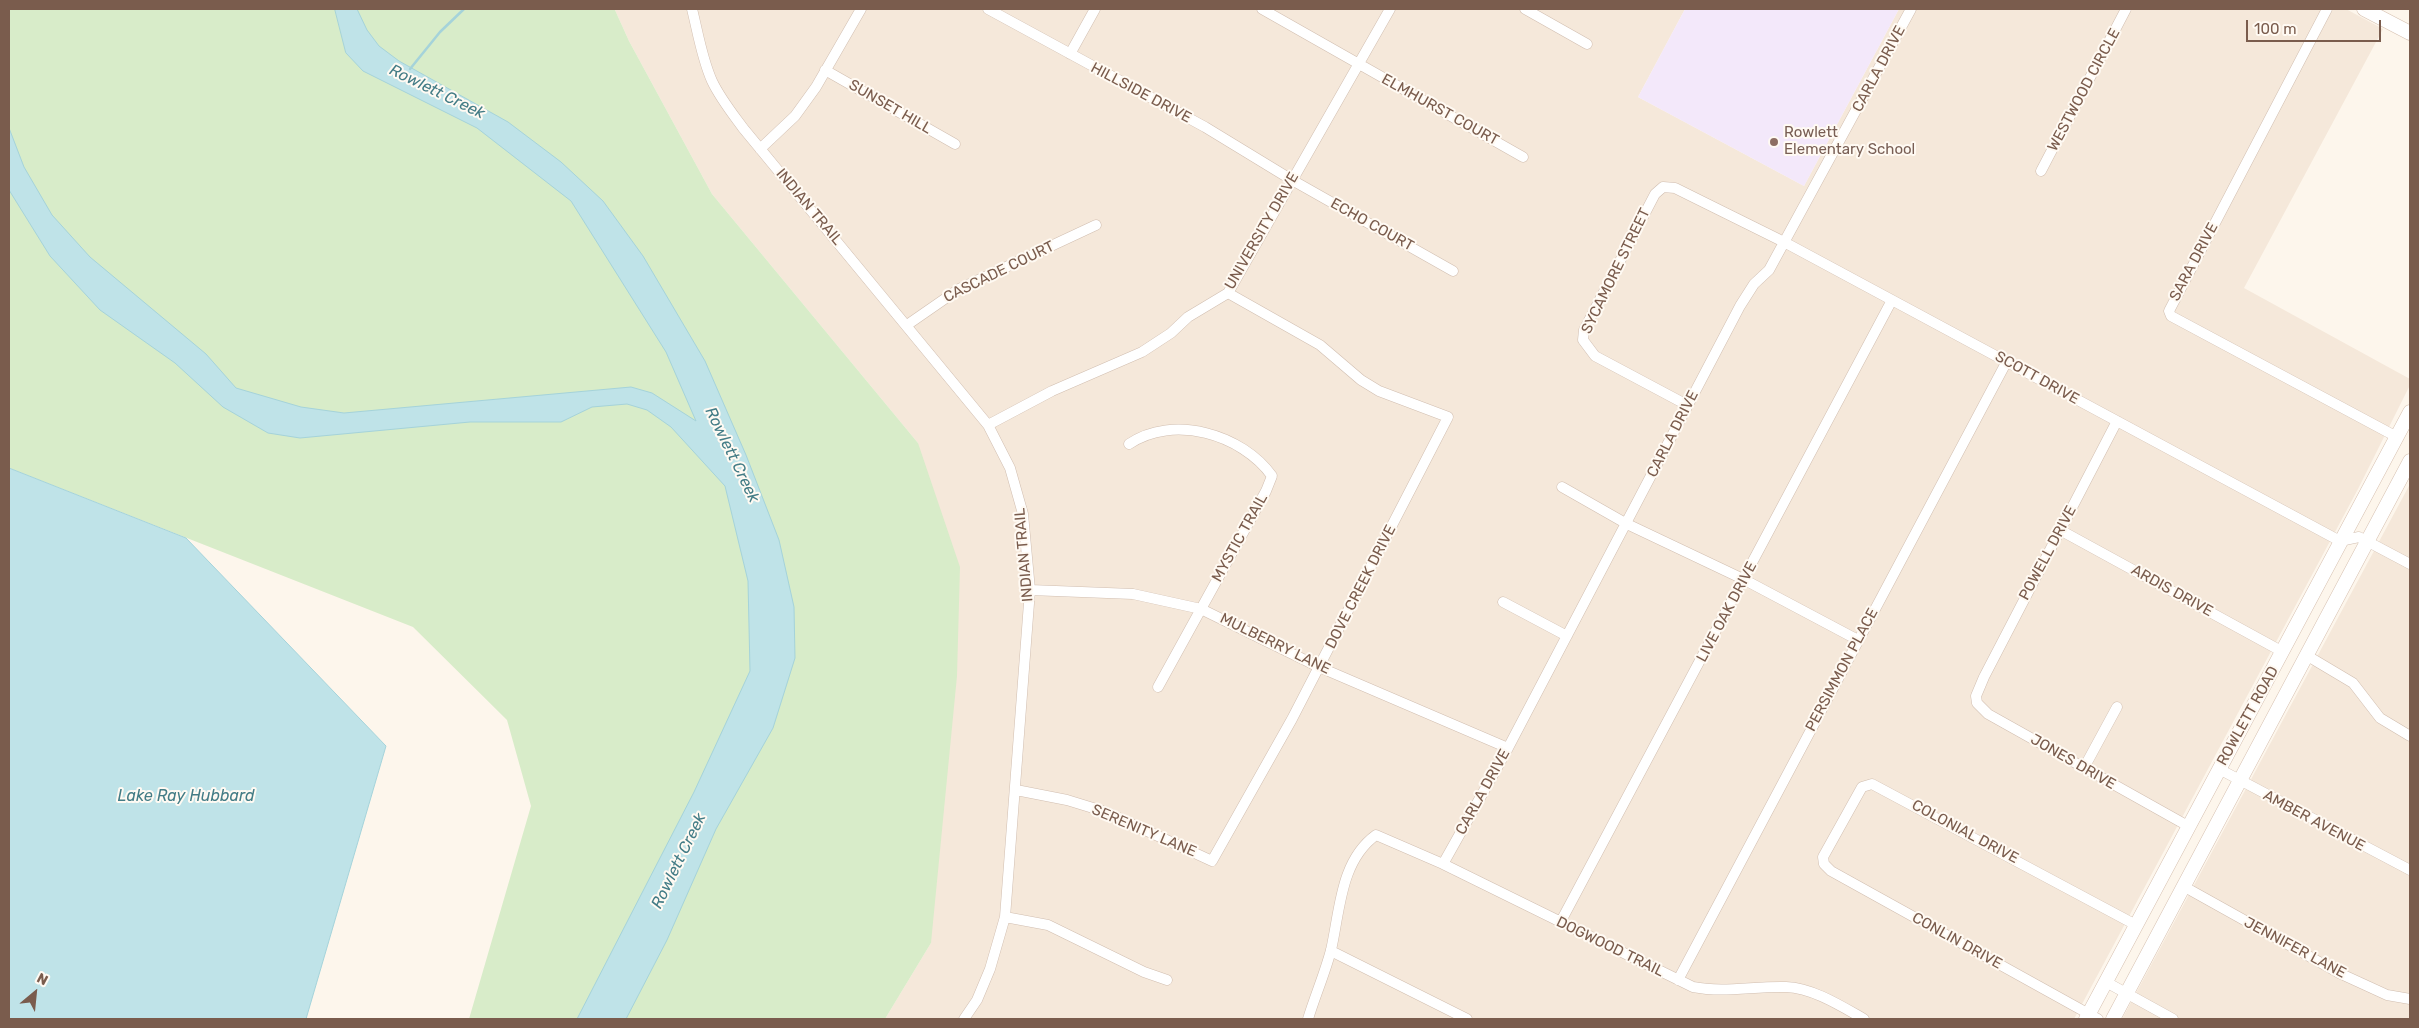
<!DOCTYPE html>
<html>
<head>
<meta charset="utf-8">
<style>
  body { margin:0 }
  #map { position:relative; width:2419px; height:1028px; overflow:hidden; background:#fdf6ec; font-family:Rubik,sans-serif }
  canvas { display:block }
  .frame { position:absolute; inset:0; border:10px solid #7a5c4d; pointer-events:none }
  .north { position:absolute; left:10px; top:968px; width:50px; height:50px; -webkit-text-stroke:4px #fffaf3; paint-order:stroke; rotate:28deg; font-size:14px; font-weight:700; line-height:20px; text-align:center; color:#7a5c4d }
  .north::after { content:''; display:block; margin:auto; width:18px; height:22px; background:#7a5c4d; clip-path:polygon(50% 0,100% 100%,50% 72%,0 100%) }
  .scale { position:absolute; left:2246px; top:20px; width:135px; height:22px; box-sizing:border-box; border:2px solid #7a5c4d; border-top:0; padding-left:6px; font-size:15px; line-height:18px; white-space:nowrap; color:#7a5c4d; -webkit-text-stroke:4px #fffaf3; paint-order:stroke }
</style>
</head>
<body>
<div id="map">
<canvas width="2419" height="1028"></canvas>
<div class="frame"></div>
<div class="north">N</div>
<div class="scale">100 m</div>
</div>
<script>
const g = document.querySelector('canvas').getContext('2d');
g.lineJoin = 'round';
function paint(path, color) { g.fillStyle = color; g.fill(path, 'evenodd'); }
function trace(path, color, width, dash) { g.strokeStyle = color; g.lineWidth = width; g.lineCap = dash ? 'butt' : 'round'; g.setLineDash(dash || []); g.stroke(path); }
function write(font, color, halo, rows, align = 'center') {
  g.font = font + ' Rubik,sans-serif'; g.lineWidth = 4; g.setLineDash([]); g.textBaseline = 'middle'; g.strokeStyle = halo; g.fillStyle = color; for (const [text, x, y, turn = 0] of rows) {
    g.save(); g.translate(x, y); g.rotate((+turn || 0) * Math.PI / 180); g.textAlign = isNaN(turn) ? turn : align; if (halo) g.strokeText(text, 0, 0); g.fillText(text, 0, 0); g.restore();
  }
}
paint(new Path2D(`
  M616,9h1069l-47,88 166,89 95,-177h447l37,20 -139,259 166,91v6l-52,104 -284,530h-1189l46,-76 -13,-500 -206,-249 -83,-153 -14,-31z
  M2410,484v535h-288z`), '#f5e8da');
paint(new Path2D(`
  M1685,9h214l-95,177 -166,-89z`), '#f3e8fa');
paint(new Path2D(`
  M9,9h607l-1,1 14,31 83,153 206,249 42,124 -3,109 -26,267 -46,76h-416l62,-213 -24,-86 -94,-93 -404,-159z`), '#d8ecc9');
const water = new Path2D(`
  M335,9h22l10,21 12,16 20,15 109,61 53,40 42,39 40,55 62,105 41,94 33,85 15,67 1,51 -22,70 -57,101 -49,111 -41,79h-49l117,-227 56,-121 -2,-90 -23,-95 -54,-59 -24,-17 -20,-6 -35,3 -31,15h-91l-170,16 -32,-5 -45,-26 -48,-44 -75,-53 -50,-54 -41,-66v-62l15,39 28,48 38,42 116,97 30,34 65,19 43,6 287,-26 21,6 44,28 -30,-69 -95,-151 -94,-73 -114,-57 -17,-18z
  M9,468l177,70 200,208 -80,273h-297z`);
paint(water, '#bfe3e8');
trace(water, '#a5d3da', 1);
trace(new Path2D(`
  M410,69l30,-37 24,-23`), '#a5d3da', 2.5);
const minor = new Path2D(`
  M692,9c6,24 10,50 20,72 8,17 20,32 31,47l245,297 22,43 13,46 7,76 -25,327 -15,52 -13,31 -13,19
  M988,9l217,118 87,53 161,91
  M1262,9l261,148
  M1525,9l62,35
  M2327,9l-158,302 2,5 226,121
  M1070,54l25,-45
  M825,70l130,74
  M760,149l35,-33 21,-29 45,-78
  M2041,171l85,-162
  M907,325l52,-36 137,-64
  M1687,405l-92,-49 -12,-16 1,-10 71,-136 8,-7 12,1 109,54 556,299 19,-4 51,27
  M2117,421l-133,256 -8,19 1,7 11,11 200,112
  M988,425l64,-34 90,-39 29,-19 17,-16 40,-24 162,-284
  M1129,444c44,-30 113,-10 143,32l-6,15 -108,196
  M1562,487l65,37 116,55 115,61
  M2060,530l223,122
  M1030,590l103,4 68,15 118,58 189,81
  M1503,602l64,34
  M2306,655l47,28 27,35 30,18
  M2085,766l32,-59
  M2219,769l191,101
  M1016,790l51,10 39,12 106,49 80,-142 156,-302 -69,-26 -18,-11 -41,-35 -92,-52
  M1443,864l65,-116 232,-442 14,-22 15,-14 142,-261
  M2183,886l156,87 48,22 23,4
  M1005,917l43,8 96,47 23,8
  M1560,923l332,-623
  M1331,951l136,68
  M1678,980l329,-619
  M2106,982l67,37
  M1308,1019c7,-23 17,-46 23,-69 9,-39 9,-89 45,-115l67,29 250,123c31,6 61,-1 93,0 27,1 55,19 78,32
  M2098,1019l-267,-148 -7,-7 -1,-7 39,-70 10,-3 264,141`);
const secondary = new Path2D(`
  M2364,9l46,24
  M2086,1019l324,-607
  M2113,1019l297,-558`);
trace(minor, '#d1beb0', 11);
trace(secondary, '#d6c0b0', 15);
trace(minor, '#fff', 10);
trace(secondary, '#fff', 14);
for (const [x, y, r, color] of [
  [1774,142,5,"#8d6e63"]
]) { const dot = new Path2D(); dot.arc(x, y, r, 0, 2 * Math.PI); g.fillStyle = color; g.fill(dot); trace(dot, '#fffaf3', 2); }
write('15px', '#7a5c4d', '#fffaf3', [
  ["CARLA DRIVE",1879,69,-62],
  ["WESTWOOD CIRCLE",2084,90,-62],
  ["HILLSIDE DRIVE",1141,93,28],
  ["SUNSET HILL",890,107,30],
  ["ELMHURST COURT",1440,110,29],
  ["INDIAN TRAIL",809,207,50],
  ["ECHO COURT",1372,225,29],
  ["UNIVERSITY DRIVE",1262,231,-60],
  ["SARA DRIVE",2194,262,-62],
  ["SYCAMORE STREET",1616,271,-64],
  ["CASCADE COURT",999,272,-26],
  ["SCOTT DRIVE",2037,378,29],
  ["CARLA DRIVE",1673,434,-63],
  ["MYSTIC TRAIL",1240,538,-61],
  ["POWELL DRIVE",2048,553,-62],
  ["INDIAN TRAIL",1024,555,-95],
  ["DOVE CREEK DRIVE",1361,587,-63],
  ["ARDIS DRIVE",2172,591,29],
  ["LIVE OAK DRIVE",1727,612,-62],
  ["MULBERRY LANE",1275,644,26],
  ["PERSIMMON PLACE",1842,670,-62],
  ["ROWLETT ROAD",2248,716,-61],
  ["JONES DRIVE",2073,762,30],
  ["CARLA DRIVE",1483,792,-61],
  ["AMBER AVENUE",2314,821,28],
  ["SERENITY LANE",1144,831,23],
  ["COLONIAL DRIVE",1965,832,28],
  ["CONLIN DRIVE",1957,941,29],
  ["DOGWOOD TRAIL",1610,947,26],
  ["JENNIFER LANE",2295,948,28]
]);
write('15px', '#785e54', '#fffaf3', [
  ["Rowlett",1784,133],
  ["Elementary School",1784,150]
], 'left');
write('italic 16px', '#437c86', '#fffaf3', [
  ["Rowlett Creek",437,92,26],
  ["Rowlett Creek",732,455,64],
  ["Lake Ray Hubbard",186,796],
  ["Rowlett Creek",679,861,-64]
]);
</script>
</body>
</html>
